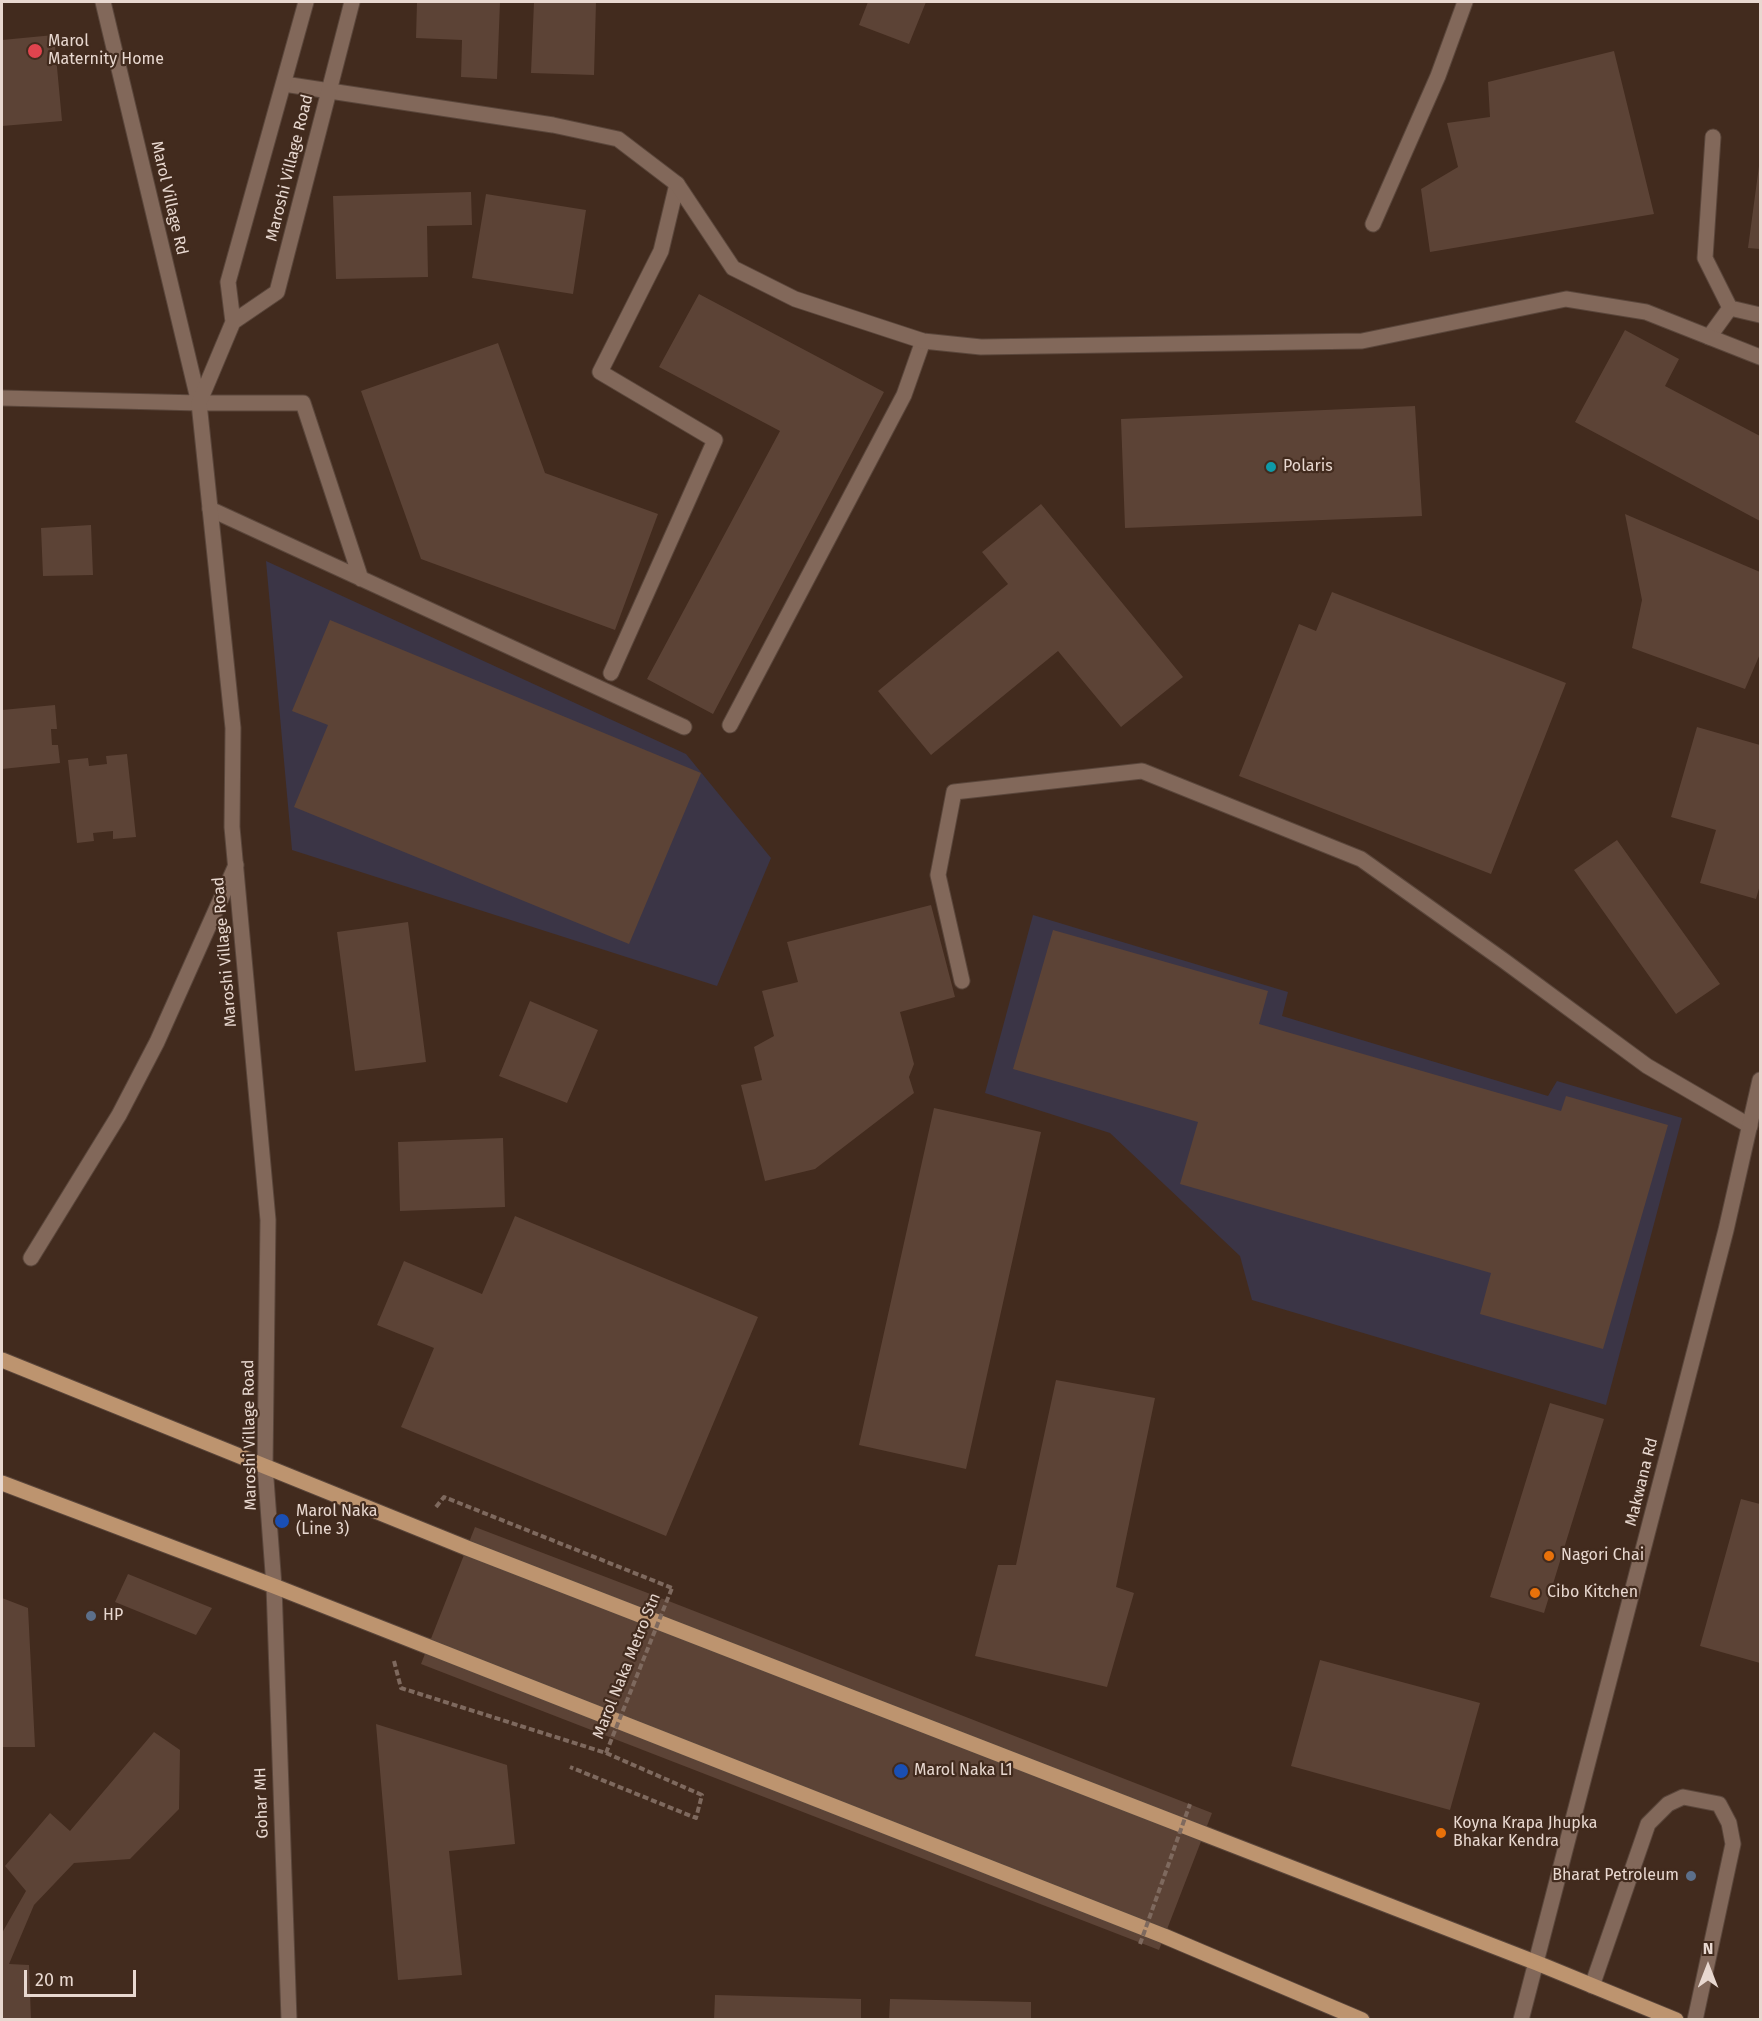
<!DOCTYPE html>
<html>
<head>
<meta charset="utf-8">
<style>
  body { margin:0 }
  #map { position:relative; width:1762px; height:2021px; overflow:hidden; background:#422b1e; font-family:"Fira Sans",sans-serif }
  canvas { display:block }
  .frame { position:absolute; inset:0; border:3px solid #e8d8d0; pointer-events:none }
  .north { position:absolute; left:1678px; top:1937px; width:60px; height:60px; -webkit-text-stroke:4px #422b1e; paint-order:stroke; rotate:0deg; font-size:16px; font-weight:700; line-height:24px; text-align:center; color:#e8d8d0 }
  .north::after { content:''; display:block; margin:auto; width:21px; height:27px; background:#e8d8d0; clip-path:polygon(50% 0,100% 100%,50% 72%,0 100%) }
  .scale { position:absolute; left:24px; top:1970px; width:112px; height:27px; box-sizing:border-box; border:3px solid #e8d8d0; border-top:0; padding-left:8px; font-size:18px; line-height:21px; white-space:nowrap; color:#e8d8d0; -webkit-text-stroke:4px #422b1e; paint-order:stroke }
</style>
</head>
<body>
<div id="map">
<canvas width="1762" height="2021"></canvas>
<div class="frame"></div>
<div class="north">N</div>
<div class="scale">20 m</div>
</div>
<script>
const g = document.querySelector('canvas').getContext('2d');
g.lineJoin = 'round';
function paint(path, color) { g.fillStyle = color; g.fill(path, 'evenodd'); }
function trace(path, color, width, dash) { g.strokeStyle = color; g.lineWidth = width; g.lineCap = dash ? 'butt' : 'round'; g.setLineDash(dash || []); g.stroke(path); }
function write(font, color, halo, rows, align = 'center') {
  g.font = font + ' "Fira Sans",sans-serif'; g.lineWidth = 4.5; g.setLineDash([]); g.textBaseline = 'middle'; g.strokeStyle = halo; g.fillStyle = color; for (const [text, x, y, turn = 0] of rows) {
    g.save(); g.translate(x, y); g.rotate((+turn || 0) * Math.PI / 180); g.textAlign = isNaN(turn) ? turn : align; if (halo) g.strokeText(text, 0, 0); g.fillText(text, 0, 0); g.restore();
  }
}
paint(new Path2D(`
  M266,561l420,193 85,104 -54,128 -425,-136z
  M1033,915l255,77 -6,24 266,80 9,-15 125,37 -76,287 -354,-105 -12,-44 -130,-123 -125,-40z`), '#3b3546');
paint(new Path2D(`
  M417,2h83l-3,77 -36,-2 1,-37 -46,-2z
  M534,2h62l-2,73 -63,-2z
  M868,2h58l-17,42 -50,-19z
  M54,35l8,86 -60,5v-86z
  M1614,51l40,163 -224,38 -9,-63 37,-22 -11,-44 43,-6 -2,-35z
  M1759,166h1v83l-12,-1z
  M471,192l1,33 -45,1 1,51 -92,2 -3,-83z
  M486,194l100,16 -13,84 -101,-16z
  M699,294l185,98 -171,322 -66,-35 133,-248 -121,-64z
  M1625,330l54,29 -14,27 95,50v85l-185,-99z
  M498,343l47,130 113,41 -43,116 -194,-71 -60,-168z
  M1415,406l7,110 -297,12 -4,-109z
  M1041,504l142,173 -62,50 -63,-76 -127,104 -53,-64 130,-107 -26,-32z
  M1625,514l135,58v82l-15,35 -113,-41 10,-48z
  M91,525l2,50 -50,1 -2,-48z
  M1332,592l234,91 -75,191 -252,-98 60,-152 17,7z
  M330,620l371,153 -72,171 -335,-137 34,-82 -36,-14z
  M55,705l2,24h-6l1,16h6l2,18 -58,6v-59z
  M1697,727l63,18v140l-4,14 -56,-16 16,-53 -45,-13z
  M127,754l9,83 -23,2v-8l-20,2 1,8 -17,2 -9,-83 20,-2 1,8 18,-2 -1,-8z
  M1617,840l103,144 -44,30 -102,-144z
  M931,905l24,92 -55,15 14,52 -5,13 5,16 -99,76 -50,12 -24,-96 21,-5 -8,-33 20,-11 -12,-45 36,-9 -11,-40z
  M408,922l18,140 -71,9 -18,-139z
  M1053,930l215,61 -9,33 302,87 5,-15 102,29 -65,224 -123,-35 11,-41 -311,-89 18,-62 -185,-53z
  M530,1001l68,29 -31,73 -68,-27z
  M934,1108l107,24 -75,337 -107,-24z
  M503,1138l2,69 -105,4 -2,-69z
  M515,1216l243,101 -92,219 -265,-109 33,-79 -57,-23 27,-64 78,33z
  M1056,1380l99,18 -39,189 18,6 -27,94 -132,-31 23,-91h18z
  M1550,1403l54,16 -60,194 -54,-16z
  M1741,1499l19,5v159l-60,-17z
  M475,1527l191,73 546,213 -53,137 -738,-286z
  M128,1574l84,34 -16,27 -81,-33z
  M2,1598l26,10 7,139h-33z
  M1320,1660l160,43 -30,107 -159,-44z
  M376,1724l131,41 8,79 -66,7 13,124 -64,5z
  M154,1732l26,18 -1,59 -49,50 -56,4 -40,42 -25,59 20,1 2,55h-29v-87l24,-42 -21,-25 45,-53 20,18z
  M715,1995l146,4v21h-147z
  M890,1999l141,3v18h-142z`), '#5c4336');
const service = new Path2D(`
  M1713,137l-8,121 25,50
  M1709,337l21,-29 30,7
  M199,403h104l58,176
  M210,509l474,218
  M611,673l104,-233 -115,-68 61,-121 16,-67
  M730,725l174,-330 19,-54
  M962,981l-24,-106 16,-83 188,-21 219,88 142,101 144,106 103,60
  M31,1258l88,-143 38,-73 79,-177
  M1592,1986l56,-162 20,-20 15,-7 36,7 10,19 4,21 -38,176`);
const minor = new Path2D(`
  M284,84l269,41 65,14 59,45 56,84 62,31 128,42 58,6 381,-6 204,-42 80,13 114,45
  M1373,224l65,-148 27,-74
  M2,398l197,5 -96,-401
  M274,1586l15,434`);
const tertiary = new Path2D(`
  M1521,2020l205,-790 34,-150`);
const secondary = new Path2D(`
  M233,322l44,-30 75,-290
  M274,1586l-9,-120 3,-246 -36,-393 1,-99 -34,-325 34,-81 -5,-40 78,-280`);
const primary = new Path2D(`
  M2,1360l465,188 1070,415 139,57
  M2,1483l272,103 890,350 198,84`);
trace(service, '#5a463b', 17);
trace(minor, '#5a463b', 17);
trace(tertiary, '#5a463b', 17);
trace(secondary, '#5a463b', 17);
trace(primary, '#5a463b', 17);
trace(new Path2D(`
  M436,1507l8,-10 228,91
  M394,1661l7,27 205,65 96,42 -6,23 -126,-51`), '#7e695e', 4, [6, 3]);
trace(service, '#82685a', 15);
trace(minor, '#82685a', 15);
trace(tertiary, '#82685a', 15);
trace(secondary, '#82685a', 15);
trace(primary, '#bd946f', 15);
trace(new Path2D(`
  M606,1753l66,-165
  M1140,1944l50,-140`), '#7e695e', 4, [6, 3]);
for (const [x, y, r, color] of [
  [35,51,8,"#e0444e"],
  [1271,467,6,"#0f9aa8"],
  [282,1521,8,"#1a4fb4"],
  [1549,1556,6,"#e8710a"],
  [1535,1593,6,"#e8710a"],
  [91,1616,6,"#5c6f8a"],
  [901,1771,8,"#1a4fb4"],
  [1441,1833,6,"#e8710a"],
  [1691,1876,6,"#5c6f8a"]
]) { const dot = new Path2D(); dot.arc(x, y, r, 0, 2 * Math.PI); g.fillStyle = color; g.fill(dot); trace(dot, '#422b1e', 2); }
write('16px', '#e8d8d0', '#422b1e', [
  ["Marol",48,42],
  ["Maternity Home",48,60],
  ["Polaris",1283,467],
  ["Marol Naka",296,1512],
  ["(Line 3)",296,1530],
  ["Nagori Chai",1561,1556],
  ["Cibo Kitchen",1547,1593],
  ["HP",103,1616],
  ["Marol Naka L1",914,1771],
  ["Koyna Krapa Jhupka",1453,1824],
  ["Bhakar Kendra",1453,1842],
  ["Bharat Petroleum",1679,1876,"right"]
], 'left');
write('16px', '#e8d8d0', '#422b1e', [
  ["Maroshi Village Road",290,168,-76],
  ["Marol Village Rd",169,198,77],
  ["Maroshi Village Road",225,952,-95],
  ["Maroshi Village Road",250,1435,-91],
  ["Makwana Rd",1642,1482,-76],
  ["Marol Naka Metro Stn",627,1666,-68],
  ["Gohar MH",262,1803,-92]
]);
</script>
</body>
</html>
